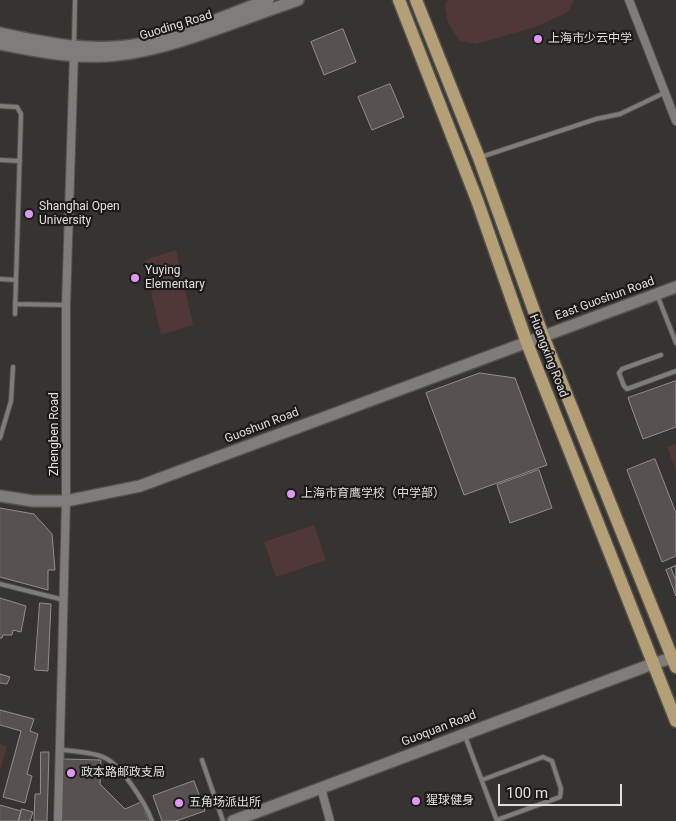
<!DOCTYPE html>
<html>
<head>
<meta charset="utf-8">
<style>
  body { margin:0 }
  #map { position:relative; width:676px; height:821px; overflow:hidden; background:#363331; font-family:Roboto,sans-serif }
  canvas { display:block }
  .scale { position:absolute; left:498px; top:784px; width:124px; height:22px; box-sizing:border-box; border:2px solid #e0dedc; border-top:0; padding-left:6px; font-size:15px; line-height:18px; white-space:nowrap; color:#e0dedc; -webkit-text-stroke:4px #1d1b1a; paint-order:stroke }
</style>
</head>
<body>
<div id="map">
<canvas width="676" height="821"></canvas>
<div class="scale">100 m</div>
</div>
<script>
const g = document.querySelector('canvas').getContext('2d');
g.lineJoin = 'round';
function paint(path, color) { g.fillStyle = color; g.fill(path, 'evenodd'); }
function trace(path, color, width, dash) { g.strokeStyle = color; g.lineWidth = width; g.lineCap = dash ? 'butt' : 'round'; g.setLineDash(dash || []); g.stroke(path); }
function write(font, color, halo, rows, align = 'center') {
  g.font = font + ' Roboto,"Noto Sans SC",sans-serif'; g.lineWidth = 4.5; g.setLineDash([]); g.textBaseline = 'middle'; g.strokeStyle = halo; g.fillStyle = color; for (const [text, x, y, turn = 0] of rows) {
    g.save(); g.translate(x, y); g.rotate((+turn || 0) * Math.PI / 180); g.textAlign = isNaN(turn) ? turn : align; if (halo) g.strokeText(text, 0, 0); g.fillText(text, 0, 0); g.restore();
  }
}
paint(new Path2D(`
  M448,0h126l-6,12 -30,14 -62,18 -16,-3 -12,-18 -3,-18z
  M176,250l17,75 -32,10 -17,-75z
  M676,444v26l-9,-23z
  M314,525l12,35 -50,17 -12,-35z
  M0,744l7,2 -7,25z`), '#503838');
const building = new Path2D(`
  M343,29l13,33 -32,13 -13,-33z
  M390,84l14,33 -32,13 -14,-33z
  M480,373l35,5 32,87 -83,30 -38,-102z
  M676,381v46l-33,12 -15,-41z
  M655,459l21,54v43l-14,6 -35,-92z
  M539,470l13,38 -42,15 -13,-38z
  M0,508l34,6 18,20 3,36h-7v20l-48,-13z
  M676,566v15l-5,-13z
  M676,566v30l-10,-26z
  M0,598l26,8 -5,26 -8,-2 -1,5h-9l-1,3h-2z
  M40,603l11,1 -3,67 -13,-1z
  M0,674l10,3 -3,7 -7,-1z
  M0,710l34,9 -4,12 8,3 -11,40 5,2 -7,27 -22,-6 18,-66 -21,-6z
  M41,752h8l-2,69h-13l1,-27h5z
  M64,759l37,1 -1,24 25,25 16,-7 8,19h-87z
  M194,781l11,30 -29,10h-14l-9,-25z
  M0,805l21,6 -3,10h-18z
  M22,809l11,3 -3,9h-11z`);
paint(building, '#575251');
trace(building, '#928e8c', 1);
const lane = new Path2D(`
  M74,45l1,-45
  M0,106l17,1 4,7 -5,166 -16,-1
  M481,157l115,-38 24,-5 44,-21
  M0,160l20,1
  M658,297l18,46
  M15,304l50,1
  M15,314l1,-34
  M661,355l-39,14 -3,4 5,13 3,3 49,-18
  M0,438l11,-37 2,-34
  M0,584l64,16
  M465,736l32,85
  M60,750c14,1 30,2 43,7 17,6 43,47 49,64
  M202,760l21,61
  M482,780l61,-23 9,4 9,28 -1,8 -63,23`);
const street = new Path2D(`
  M629,0l47,121
  M321,788l9,33
  M58,821l8,-320v-196l8,-252`);
const secondary = new Path2D(`
  M0,33c46,10 93,20 140,11 44,-9 86,-29 128,-44
  M0,44c35,7 69,14 105,12 61,-3 135,-37 193,-56
  M0,496l33,5h33l74,-15 536,-199
  M233,821l422,-158 21,-6`);
const primary = new Path2D(`
  M399,0l78,200 50,143 149,378
  M416,0l63,158 64,178 133,331`);
trace(lane, '#54524f', 6);
trace(street, '#54524f', 10);
trace(secondary, '#54524f', 14);
trace(primary, '#54524f', 15);
trace(lane, '#807c79', 4);
trace(street, '#807c79', 8);
trace(secondary, '#807c79', 11);
trace(primary, '#b59f77', 12);
for (const [x, y, r, color] of [
  [538,39,5,"#df98f2"],
  [29,214,5,"#df98f2"],
  [135,278,5,"#df98f2"],
  [291,494,5,"#df98f2"],
  [71,773,5,"#df98f2"],
  [416,801,5,"#df98f2"],
  [179,803,5,"#df98f2"]
]) { const dot = new Path2D(); dot.arc(x, y, r, 0, 2 * Math.PI); g.fillStyle = color; g.fill(dot); trace(dot, '#1d1b1a', 2); }
write('12px', '#e0dedc', '#1d1b1a', [
  ["Guoding Road",176,26,-17],
  ["East Guoshun Road",605,299,-20],
  ["Huangxing Road",548,356,69],
  ["Guoshun Road",262,426,-21],
  ["Zhengben Road",55,434,-90],
  ["Guoquan Road",439,729,-21]
]);
write('12px', '#e0dedc', '#1d1b1a', [
  ["上海市少云中学",548,39],
  ["Shanghai Open",39,207],
  ["University",39,221],
  ["Yuying",145,271],
  ["Elementary",145,285],
  ["上海市育鹰学校（中学部）",301,494],
  ["政本路邮政支局",81,773],
  ["猩球健身",426,801],
  ["五角场派出所",189,803]
], 'left');
</script>
</body>
</html>
